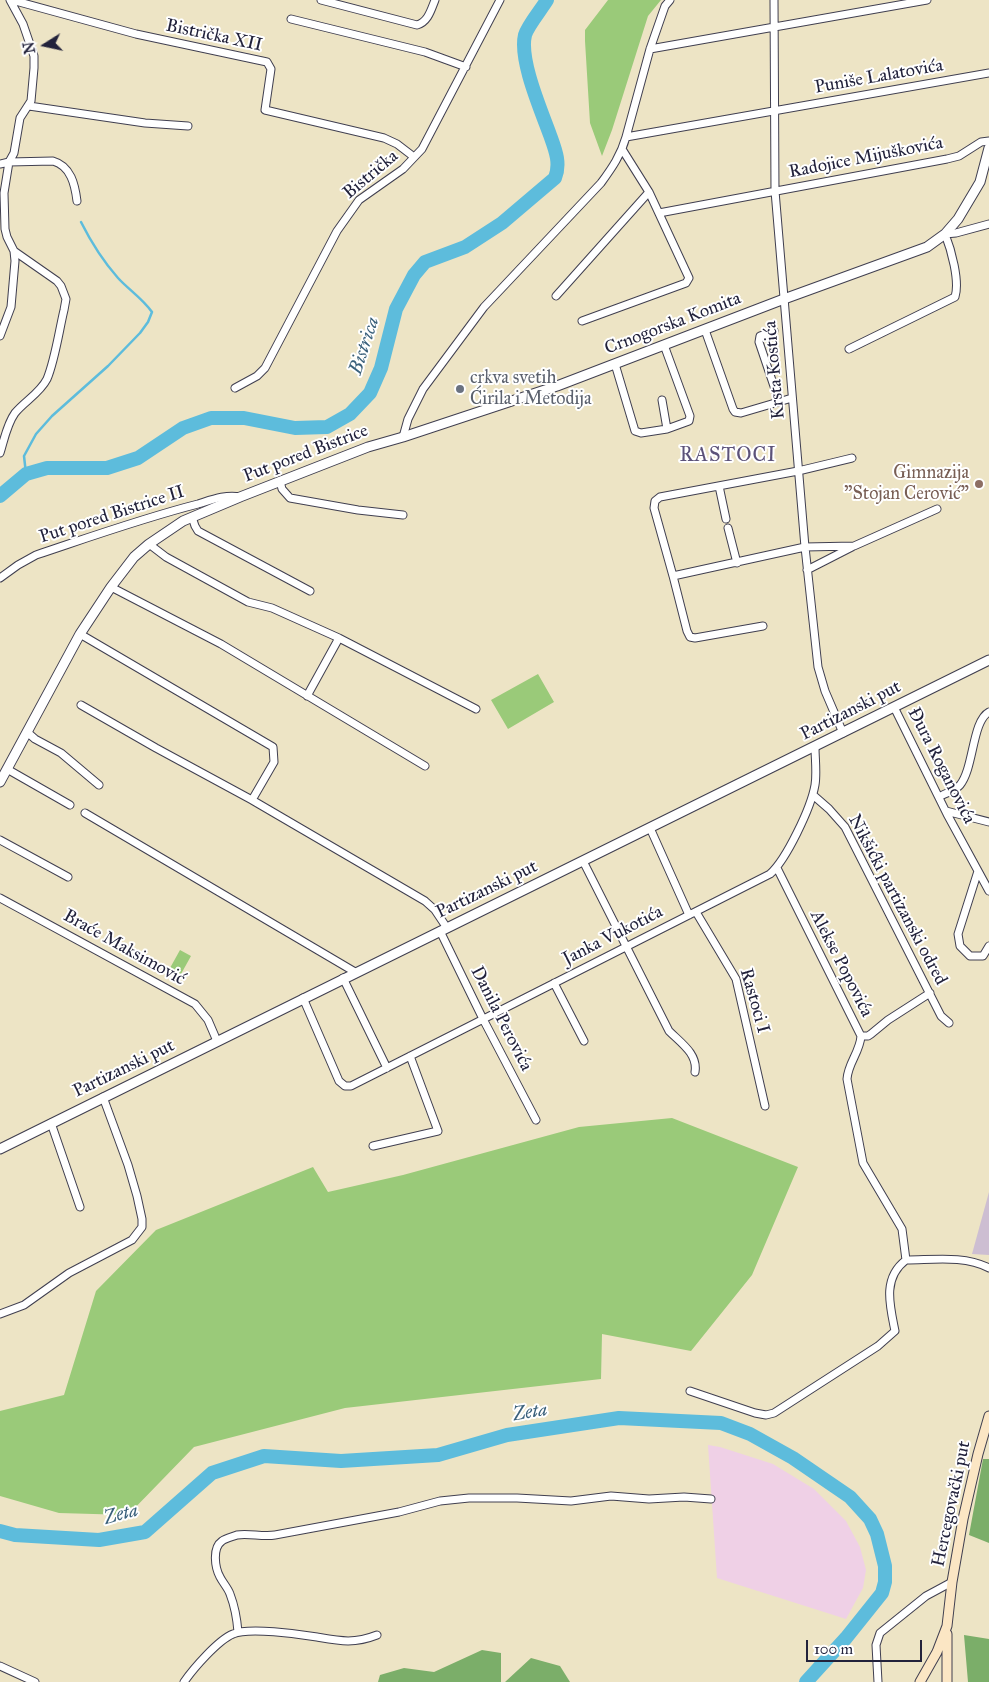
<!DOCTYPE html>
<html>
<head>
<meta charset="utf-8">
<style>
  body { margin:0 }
  #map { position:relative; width:989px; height:1682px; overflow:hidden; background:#ede4c5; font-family:"IM FELL Great Primer",serif }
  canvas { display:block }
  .north { position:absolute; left:20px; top:20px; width:50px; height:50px; -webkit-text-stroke:4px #fff; paint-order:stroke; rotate:260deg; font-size:14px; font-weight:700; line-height:20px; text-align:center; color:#22223b }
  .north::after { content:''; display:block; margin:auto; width:18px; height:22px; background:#22223b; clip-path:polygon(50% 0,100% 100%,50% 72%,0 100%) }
  .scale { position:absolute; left:806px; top:1640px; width:116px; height:22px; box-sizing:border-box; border:2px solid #22223b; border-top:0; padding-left:6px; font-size:15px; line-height:18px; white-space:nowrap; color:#22223b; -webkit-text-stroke:4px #fff; paint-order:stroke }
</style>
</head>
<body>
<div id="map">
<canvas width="989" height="1682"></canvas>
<div class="north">N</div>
<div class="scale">100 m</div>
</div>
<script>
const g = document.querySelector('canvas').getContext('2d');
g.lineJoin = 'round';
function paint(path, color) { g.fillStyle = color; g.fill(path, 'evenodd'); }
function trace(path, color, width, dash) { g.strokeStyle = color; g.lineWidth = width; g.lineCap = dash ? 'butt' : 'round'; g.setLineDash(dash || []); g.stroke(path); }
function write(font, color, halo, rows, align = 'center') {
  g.font = font + ' "IM FELL Great Primer",serif'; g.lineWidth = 4; g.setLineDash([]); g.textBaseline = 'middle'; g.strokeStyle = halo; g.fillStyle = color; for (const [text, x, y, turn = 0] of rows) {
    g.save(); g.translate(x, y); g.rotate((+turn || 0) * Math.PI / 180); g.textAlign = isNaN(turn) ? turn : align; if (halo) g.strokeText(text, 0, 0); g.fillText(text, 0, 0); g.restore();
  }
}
paint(new Path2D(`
  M708,1445l12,2 53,17 41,25 32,32 14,26 6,23 -3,18 -17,31 -129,-41z`), '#efd0e6');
paint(new Path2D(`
  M989,1192v63l-17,-1z`), '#cdbed2');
paint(new Path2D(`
  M608,0h53l-13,16 -36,114 -10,26 -12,-33 -5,-82v-11z
  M538,674l16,28 -46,27 -17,-29z
  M180,950l11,6 -10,18 -11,-6z
  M672,1118l126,49 -46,108 -61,76 -89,-17 -1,45 -256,29 -151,39 -66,68 -69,-2 -59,-17v-85l64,-16 32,-104 60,-61 157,-63 15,25 75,-17 176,-48z`), '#9aca79');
paint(new Path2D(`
  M983,1459h6v84l-20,-8z
  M964,1635l25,4v43h-21z
  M482,1650l19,3v29h-123l2,-7 24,-7 30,4z
  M531,1658l29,8 10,16h-65z`), '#7bae69');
trace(new Path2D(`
  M26,474l-2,-18 12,-22 16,-18 56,-50 32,-33 8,-11 4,-10c-10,-14 -23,-22 -34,-34 -15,-17 -27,-36 -37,-56`), '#5dbcdc', 2.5);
trace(new Path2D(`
  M0,496l26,-22 21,-6h60l31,-10 45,-30 28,-10h33l51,10 32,-1 23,-13 20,-21 11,-25 15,-59 18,-34 11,-13 40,-15 37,-24 53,-45c6,-15 0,-29 -5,-43 -9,-25 -31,-75 -25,-100 3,-10 16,-25 22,-35
  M0,1531l15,4 84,5 46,-8 67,-59 52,-17 77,5 97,-6 69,-20 112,-17 102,5 29,11 43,24 57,39 20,22 7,15 8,32v16l-3,11 -36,45 -40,44`), '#5dbcdc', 14);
const minor = new Path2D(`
  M12,0l124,34 131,28 4,7 -6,41 119,28 13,6 17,13
  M321,0l96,25c11,-3 14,-15 18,-25
  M774,0l1,191 30,356 13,120 7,24 18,42
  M291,19l134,33 41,15
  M650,49l277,-49
  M29,106l116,17 43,3
  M626,137l24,-88 15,-43 5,-6
  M0,164l9,-2 44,-1c18,5 22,24 24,40
  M659,213l288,-54 12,-3 22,-14 8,-1
  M556,296l93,-104
  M582,321l104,-38 3,-5 -40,-86 -27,-43
  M705,330l28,79 2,3 6,1 51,-15
  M774,331l-14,5 -1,6 20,59
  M0,336l11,-29 4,-46 -1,-10
  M849,349l106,-52c5,-16 -4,-48 -10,-63l11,-1 33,-9
  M615,364l20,67 6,2 26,-4
  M235,388l22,-12 8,-8 72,-137 22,-31 44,-31 19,-20 78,-149
  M662,400l5,29 22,-8 1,-5 -26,-71
  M403,437l5,-18 15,-30 61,-82 117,-124c11,-15 20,-28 25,-46l363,-64
  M0,453c4,-13 7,-29 15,-40 10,-12 25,-20 32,-34 8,-19 12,-48 17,-69l2,-11 -5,-13 -4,-5 -43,-30 -7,-14 -2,-8 -1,-36 5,-31 5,-9 6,-35 11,-17 3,-33v-12l-11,-32 -13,-24
  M852,458l-54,13 -138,26 -5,4 -1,7 19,68 132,-29 49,-1 83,-37
  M280,481l2,8 8,9 68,12 45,5
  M719,486l7,33
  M192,517l3,9 3,5 112,60
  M728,528l9,35
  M149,544l17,13 82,45 24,6 67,30 137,71
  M807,570l45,-23
  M673,576l14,55 3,6 5,1 68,-12
  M0,578l18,-13 18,-10c54,-18 107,-37 162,-51 13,-4 28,-10 42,-7
  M111,587l110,57 204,122
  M80,634l193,113 1,15 -22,38
  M307,696l32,-58
  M81,705l75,43 96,52 173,101 10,9 12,18
  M894,707l53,107 42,77
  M27,732l8,7 26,14 38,32
  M7,769l63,36
  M813,795l16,14 16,18 96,189 8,7
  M939,797c6,-4 16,-6 21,-12 14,-17 12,-64 29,-73
  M946,811l43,11
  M85,813l270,159
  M650,828l39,87
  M0,840l68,37
  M583,861l86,170c12,12 29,23 26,41
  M777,868l84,168c-1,16 -13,27 -14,43l16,84 39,66 4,31
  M978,871l-20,63 2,12 10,10h13l6,-10
  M0,898l195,106 13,16 9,21
  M696,912l40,67 29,127
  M440,931l43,88 53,101
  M343,978l44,90
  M554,983l30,58
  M303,998l36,83 6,5h6l419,-212c16,-14 41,-66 45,-89 2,-12 0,-26 0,-38
  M861,1036h7l3,-2 17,-14 42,-27
  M51,1123l29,84
  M373,1146l65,-15 -28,-75
  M0,1314l24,-9 45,-32 63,-33 10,-13v-8l-5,-23 -9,-31 -25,-68
  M690,1391l65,22 11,2 8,-2 104,-67 17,-15c-5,-25 -13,-53 11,-71 27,0 58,-5 83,8
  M238,1632c-1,-13 -3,-25 -8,-38 -2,-6 -7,-11 -10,-17 -5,-9 -8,-29 2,-36 4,-3 10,-4 15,-6 11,-2 26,2 38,0l124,-23 41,-11 29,-3h48l54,3 40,-5 38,3 35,-2 27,2
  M0,1666l35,16
  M184,1682c9,-13 34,-42 49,-48 15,-7 66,0 84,3 23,4 37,7 60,-2
  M878,1682l-2,-37 4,-12 46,-37 26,-14`);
const tertiary = new Path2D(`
  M0,782l80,-148 31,-47 23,-30 15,-13 34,-23 57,-24 128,-50 35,-10 154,-51 227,-87 143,-52 18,-13 13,-15 22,-37 9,-34
  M0,1149l989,-489`);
const secondary = new Path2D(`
  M920,1682l17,-30 10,-26 5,-44 11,-63 15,-65 11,-38
  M947,1682v-48`);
trace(minor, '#403f50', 9);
trace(tertiary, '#403f50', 11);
trace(secondary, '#403f50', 11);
trace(minor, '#fff', 7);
trace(tertiary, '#fff', 9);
trace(secondary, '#fbe6c4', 9);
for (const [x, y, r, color] of [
  [460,389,5,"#6b7280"],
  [979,484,5,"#8d6e63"]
]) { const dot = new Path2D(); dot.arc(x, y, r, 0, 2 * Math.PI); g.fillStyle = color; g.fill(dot); trace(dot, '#fff', 2); }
write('18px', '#22223b', '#fff', [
  ["Bistrička XII",214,36,12],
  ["Puniše Lalatovića",879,77,-10],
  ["Radojice Mijuškovića",866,158,-11],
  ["Bistrička",371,175,-40],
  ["Crnogorska Komita",673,324,-21],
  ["Krsta Kostića",775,370,-95],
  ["Put pored Bistrice",306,454,-21],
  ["Put pored Bistrice II",112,515,-18],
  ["Partizanski put",851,711,-27],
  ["Đura Roganovića",941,766,63],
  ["Partizanski put",487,890,-26],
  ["Nikšićki partizanski odred",897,900,62],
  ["Janka Vukotića",613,936,-27],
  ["Braće Maksimović",124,948,29],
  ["Alekse Popovića",841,964,63],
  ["Rastoci I",754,1001,74],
  ["Danila Perovića",501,1019,63],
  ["Partizanski put",124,1069,-26],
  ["Hercegovački put",952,1504,-78]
]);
write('18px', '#5b616d', '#fff', [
  ["crkva svetih",470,379],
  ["Ćirila i Metodija",470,400]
], 'left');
write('18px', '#785e54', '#fff', [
  ["Gimnazija",969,474],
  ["\"Stojan Cerović\"",969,495]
], 'right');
write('italic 19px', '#3a607b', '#fff', [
  ["Bistrica",365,346,-72],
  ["Zeta",530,1413,-9],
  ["Zeta",121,1515,-15]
]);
g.letterSpacing = '1px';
write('20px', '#5c5279', '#fff', [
  ["RASTOCI",728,456]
]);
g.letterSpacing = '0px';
</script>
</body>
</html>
